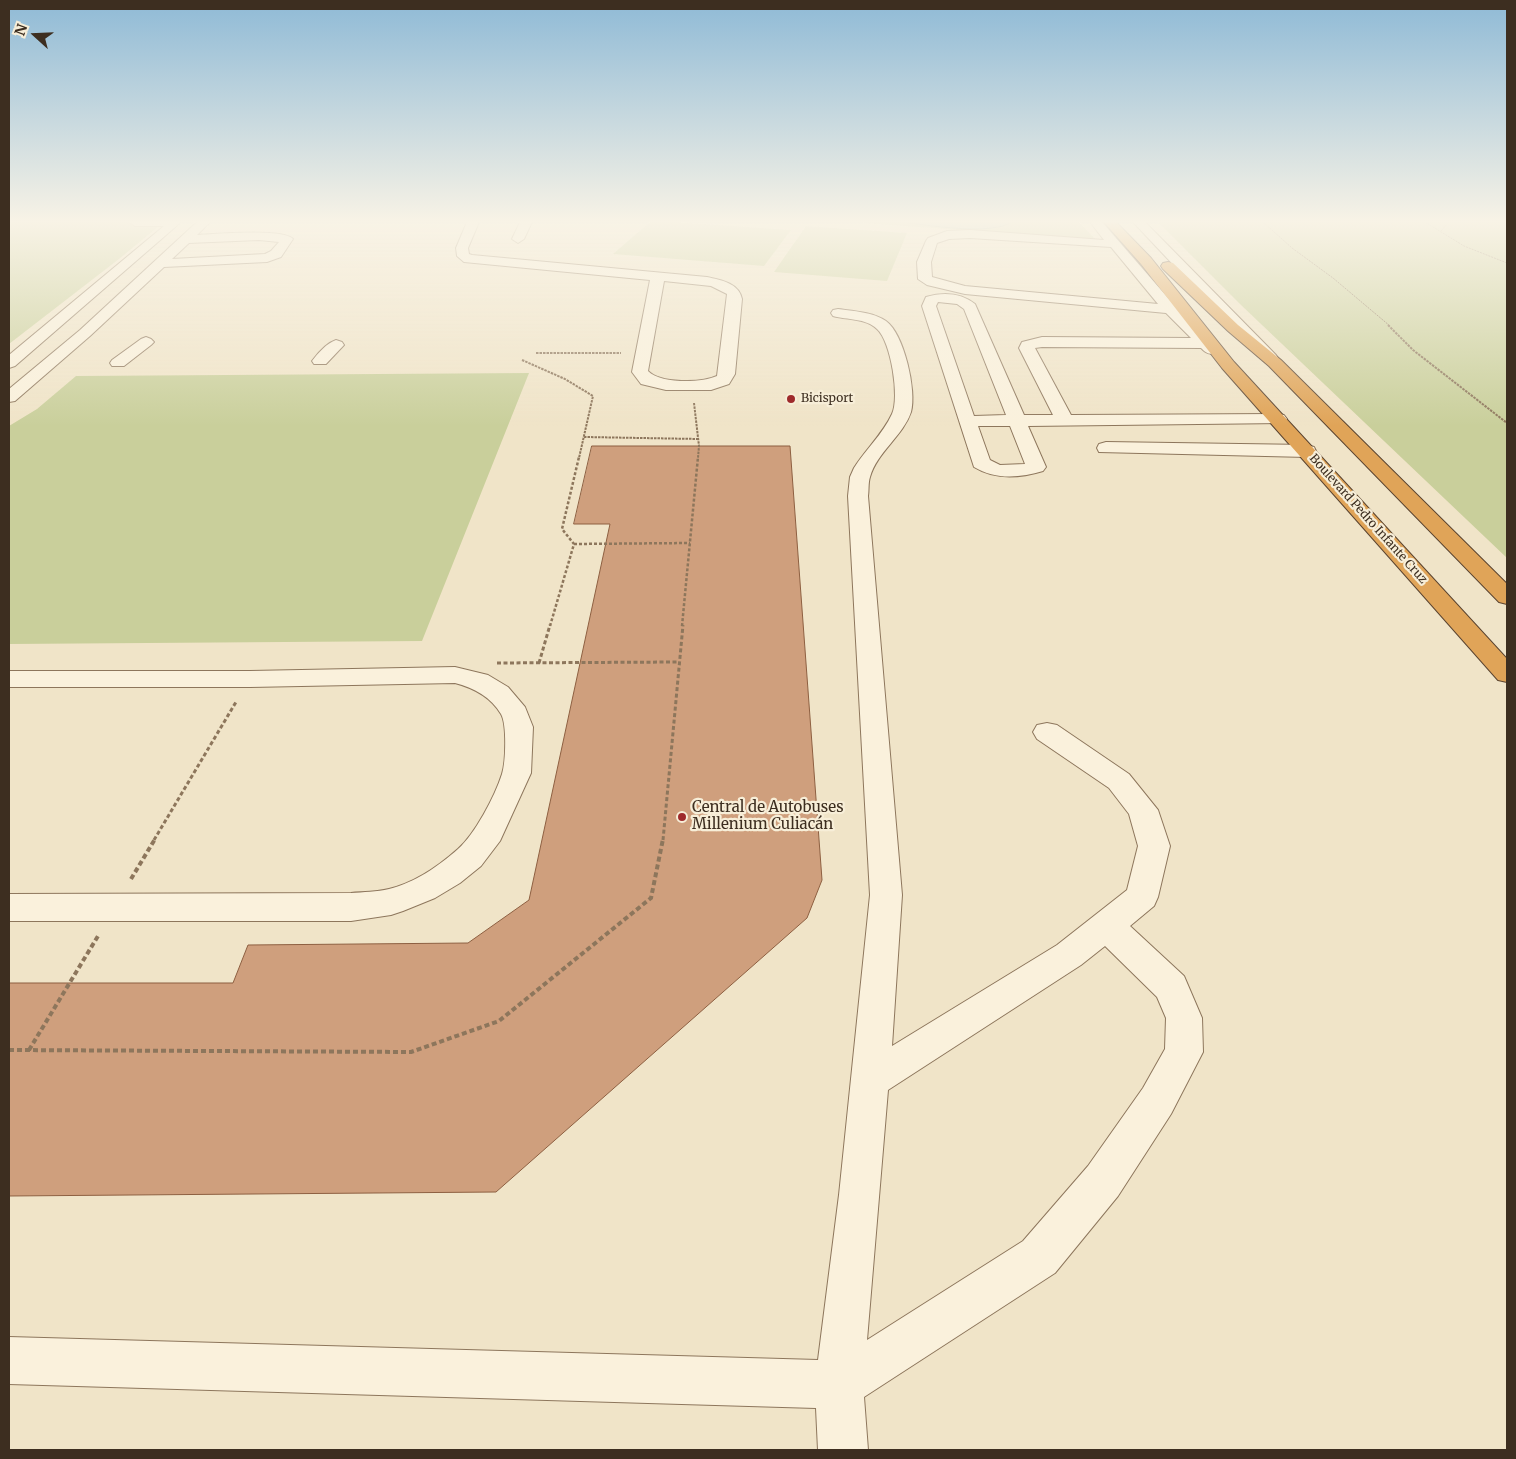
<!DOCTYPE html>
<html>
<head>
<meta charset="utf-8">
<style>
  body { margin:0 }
  #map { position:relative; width:1516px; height:1459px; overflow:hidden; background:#f0e4c8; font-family:Merriweather,serif }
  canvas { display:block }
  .frame { position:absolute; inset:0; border:10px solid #3d2e20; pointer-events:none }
  .north { position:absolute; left:10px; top:10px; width:50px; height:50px; -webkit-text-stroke:4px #f7eed8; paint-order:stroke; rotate:290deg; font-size:14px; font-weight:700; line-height:20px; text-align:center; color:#3d2e20 }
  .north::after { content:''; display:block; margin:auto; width:18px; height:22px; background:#3d2e20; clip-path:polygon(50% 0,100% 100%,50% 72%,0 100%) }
</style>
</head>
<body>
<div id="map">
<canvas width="1516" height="1459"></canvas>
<div class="frame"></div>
<div class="north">N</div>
</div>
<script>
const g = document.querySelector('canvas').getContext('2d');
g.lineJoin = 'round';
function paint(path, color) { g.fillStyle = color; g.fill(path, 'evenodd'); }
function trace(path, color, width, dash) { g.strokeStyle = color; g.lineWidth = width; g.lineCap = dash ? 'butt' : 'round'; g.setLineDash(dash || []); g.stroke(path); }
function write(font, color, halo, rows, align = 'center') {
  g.font = font + ' Merriweather,serif'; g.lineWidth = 4.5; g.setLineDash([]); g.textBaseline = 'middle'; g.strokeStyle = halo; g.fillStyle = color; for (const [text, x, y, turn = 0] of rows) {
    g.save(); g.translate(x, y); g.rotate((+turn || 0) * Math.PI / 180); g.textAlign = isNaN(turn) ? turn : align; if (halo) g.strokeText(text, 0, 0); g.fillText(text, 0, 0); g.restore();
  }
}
paint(new Path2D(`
  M9,222h155l-45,37 -110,85z
  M650,222h25l116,8 -27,36 -151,-12z
  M864,222h215l17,18 -233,-17z
  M1158,222h349v336l-266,-253z
  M806,226l101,7 -20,48 -113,-9z
  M529,373l-107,268 -413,3v-218l28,-17 39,-33z`), '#c9cf9b');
const water = new Path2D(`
  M901,222h111c-22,14 -84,3 -111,0z`);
paint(water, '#a9c4bc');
trace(water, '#6f938a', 1);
const building = new Path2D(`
  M592,446h198l32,434 -15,38 -311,274 -487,4v-213h224l15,-38 220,-2 61,-43 81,-376h-36z`);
paint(building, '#cf9f7d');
trace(building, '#8d5f41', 1);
const minor = new Path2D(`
  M129,222h52l-166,144 -6,2v-13l155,-129h-29z
  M197,222h13l-13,13c17,-1 86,-7 96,4l-12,18 -14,5 -103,5 -74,69 -75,65 -6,1v-13l71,-59zM259,240l20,2 -8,9 -6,3 -93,5 17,-16z
  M467,222h12l-11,26 1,6 3,1 235,22c14,3 32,6 35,22l-7,75 -6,10 -18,6h-45l-25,-6 -9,-12 18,-92 -186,-18 -7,-6 -1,-8zM664,281l47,5 16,8 -10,82c-15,7 -57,8 -69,-5z
  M520,222h12l-8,17 -6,4 -6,-4z
  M1090,222h12l73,84 45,44 -2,3c-9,2 -12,0 -17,-5l-159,-1 -7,1 36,67 207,-1 6,1 3,4 -3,4 -256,3 18,41 -3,4c-23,7 -48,9 -69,-4l-52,-161 4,-9c17,-5 35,-4 49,7l49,111h29l-34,-67 3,-6 20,-5 149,1 -25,-25 -201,-19 -38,-9 -9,-6 -1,-17 9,-21 2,-3 19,-7 23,-1 134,10zM970,238l141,9 47,57 -193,-18 -33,-9 -1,-15 6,-19 12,-4zM938,302l19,2 7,5 42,106 -32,1 -38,-110zM978,426h32l15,38 -25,1 -10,-5z
  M1133,222h12l131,133 2,3 -2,3h-12z
  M838,309c15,2 35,3 48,12 18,13 31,70 25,91 -8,24 -34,40 -41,65 -2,6 -1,13 -2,19l34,399 -10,151 165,-101 70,-55 11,-44 -9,-32 -20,-26 -72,-49 -4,-7 4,-7 10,-2 10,2 72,49 29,36 12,36 -12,51 -4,9 -24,20 54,50 18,42 1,34 -32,62 -53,82 -63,77 -191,124 4,53h-50l-2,-42 -807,-24v-47l809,23 21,-165 31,-300 -22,-399 2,-19 4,-9c11,-18 29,-34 38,-54 8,-16 -1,-73 -15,-85 -11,-11 -30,-9 -44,-13l-2,-3 2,-3zM1105,946l52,51 9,21 -1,31 -22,39 -55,78 -65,75 -156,99 21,-250 193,-125z
  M146,337l5,2 3,3 -3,3 -27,21h-12l-2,-3 2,-3 29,-21z
  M336,340l6,2 2,3 -18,19h-12l-2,-3c6,-8 15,-18 24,-21z
  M1106,442l201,3 7,2 2,4 -2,4 -7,2 -208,-5 -2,-4 2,-4z
  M455,667l33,8 20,12 17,20 8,20 -2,46 -31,68 -19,25 -21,17 -25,15 -32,13 -12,4 -40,6h-342v-27l342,-1c12,-1 26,-1 38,-4 25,-6 50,-23 69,-40 17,-15 37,-53 44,-75 4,-12 5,-50 -1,-60 -10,-17 -27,-26 -46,-31l-205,4h-241v-16h241z`);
const highway = new Path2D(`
  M1104,222h12l35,36 83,104 273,297v23l-9,-2 -276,-312 -81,-104z
  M1168,262l5,1 65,62 43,35 226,224v20l-8,-2 -230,-236 -41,-35 -65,-62 -2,-3 2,-3z`);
trace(minor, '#8d765c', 2);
trace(highway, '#5b4430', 2);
trace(new Path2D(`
  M1263,222l29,26 41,30 57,48
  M1425,222l39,24 43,17
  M1441,231l8,-9`), '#8d765c', 1, [2, 1]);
trace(new Path2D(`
  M1388,325l25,25 94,73
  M536,353h85
  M522,360l43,19 28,17 -14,62
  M694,403l5,43 -1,12
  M584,437l115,2`), '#8d765c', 2, [2.5, 1]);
trace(new Path2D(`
  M574,544l116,-1
  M550,626l24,-82 -12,-15 17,-72
  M682,626l16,-169`), '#8d765c', 2.5, [3, 2]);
trace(new Path2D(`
  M497,663l182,-1
  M539,663l11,-38
  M154,840l82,-138
  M663,840l20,-215`), '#8d765c', 3, [4, 2.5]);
trace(new Path2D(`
  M131,879l24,-40
  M9,1050l402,2 88,-31 152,-123 12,-59
  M29,1050l69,-114`), '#8d765c', 4, [5, 3]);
paint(minor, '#faf1dc');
paint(highway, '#e0a458');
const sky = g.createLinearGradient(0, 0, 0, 426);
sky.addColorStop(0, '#8fbad6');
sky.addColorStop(0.52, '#f8f3e6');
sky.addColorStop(1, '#f8f3e600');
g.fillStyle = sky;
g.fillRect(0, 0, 1516, 426);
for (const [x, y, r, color] of [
  [791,399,5,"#9e2a2b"],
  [682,817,5,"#9e2a2b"]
]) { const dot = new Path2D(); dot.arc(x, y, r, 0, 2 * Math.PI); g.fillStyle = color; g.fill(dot); trace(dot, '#f7eed8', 2); }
write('12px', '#3d2e20', '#f7eed8', [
  ["Bicisport",801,399]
], 'left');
write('12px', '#3d2e20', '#f7eed8', [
  ["Boulevard Pedro Infante Cruz",1368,519,48]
]);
write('15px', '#3d2e20', '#f7eed8', [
  ["Central de Autobuses",692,808],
  ["Millenium Culiacán",692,825]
], 'left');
</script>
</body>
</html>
